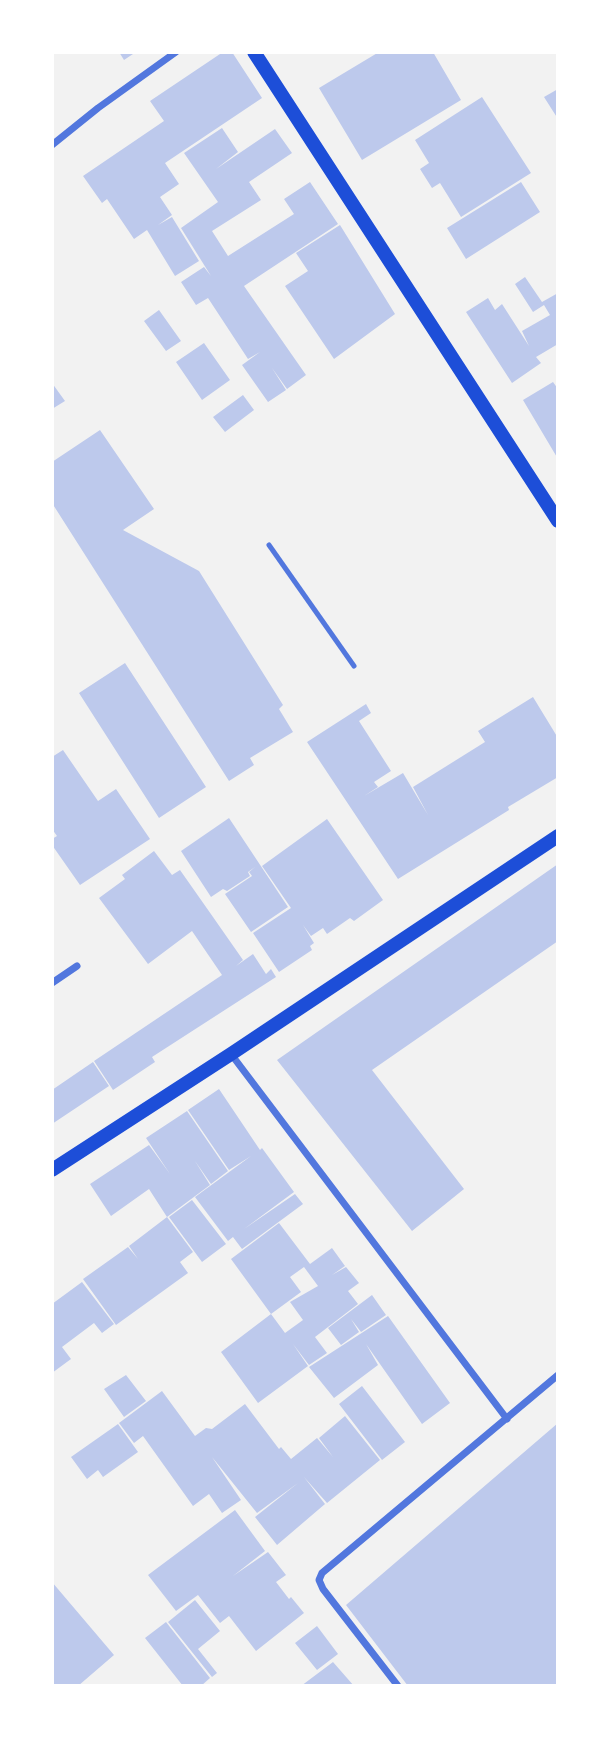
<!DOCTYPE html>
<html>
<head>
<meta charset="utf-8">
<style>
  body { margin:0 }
  #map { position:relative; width:610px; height:1738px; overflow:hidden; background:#f2f2f2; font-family:"PT Serif",serif }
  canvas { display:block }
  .frame { position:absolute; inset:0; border:54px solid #fff; pointer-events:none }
</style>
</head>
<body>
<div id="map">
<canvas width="610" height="1738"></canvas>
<div class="frame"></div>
</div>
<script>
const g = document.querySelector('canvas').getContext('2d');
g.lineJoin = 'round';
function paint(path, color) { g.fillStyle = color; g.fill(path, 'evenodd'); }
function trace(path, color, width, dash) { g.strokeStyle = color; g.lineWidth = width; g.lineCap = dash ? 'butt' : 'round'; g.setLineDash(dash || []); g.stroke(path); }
paint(new Path2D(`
  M119,52h17l-12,8z
  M223,52h9l30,46 -97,65 14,21 -19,13 12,18 -14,10 14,-8 27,44 -24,15 -28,-46 -13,9 -27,-40 -5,4 -19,-27 81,-55 -14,-20z
  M379,52h54l28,48 -99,60 -43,-72z
  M558,89v30l-14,-22z
  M482,97l49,76 -70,44 -21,-34 -8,5 -12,-19 9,-6 -14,-23z
  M222,128l16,24 -22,17 59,-40 17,24 -43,29 12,18 -49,31 16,25 66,-42 -10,-15 26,-17 28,42 -94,62 62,89 -19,14 -15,-21 14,22 -18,12 -26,-37 18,-13 -12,7 -40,-61 -12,7 -15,-23 23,-15 7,9 -30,-48 37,-26 -34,-49z
  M521,182l19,30 -74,47 -19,-31z
  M340,225l55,89 -61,45 -49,-73 23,-15 -12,-18z
  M525,277l17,25 16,-9v51l-22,13 5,6 -29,20 -46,-71 22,-14 7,12 7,-6 27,42 -7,-15 28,-16 -6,-10 -11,7 -18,-28z
  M159,310l22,31 -15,10 -22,-30z
  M204,343l26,37 -28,20 -26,-38z
  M553,382l5,7v70l-35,-59z
  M52,383l13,18 -13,8z
  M243,395l11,15 -29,22 -12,-15z
  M100,430l54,79 -31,21 76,41 84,134 -4,4 14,23 -43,26 4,7 -25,16 -177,-278v-41z
  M125,663l81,124 -47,31 -80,-125z
  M533,697l25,41v39l-50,30 1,3 -111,69 -91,-137 59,-38 5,9 -12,8 32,50 -17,11 4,5 -14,9 39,-23 25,42 -15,-28 72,-45 -7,-11z
  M63,750l35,51 18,-12 34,50 -70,46 -28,-40v-6l5,-3 -5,-7v-72z
  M229,818l59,89 -37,25 -26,-38 27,-18 -3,-4 6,-5 -7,5 2,4 -23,15 -4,-2 -12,8 -30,-46z
  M327,819l56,81 -29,21 -4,-3 -23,16 -4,-6 -12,8 -8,-11 11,18 -4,3 2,4 -33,22 -26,-39 38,-25 -29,-42z
  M154,851l18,24 8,-5 33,47 30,43 -7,6 17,-12 13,20 5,-5 5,8 -124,80 3,5 -42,28 -19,-29 128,-86 -30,-44 -44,33 -49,-66 26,-19 -3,-4z
  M558,864v77l-186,129 92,119 -52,42 -135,-171z
  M93,1062l16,24 -57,38v-34z
  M219,1089l41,61 2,-2 32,44 -50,37 51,-35 8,10 -61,45 -9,-12 -5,4 -33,-44 56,-41 -22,14 -41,-60z
  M187,1111l41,60 -17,13 -16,-23 15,24 -43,32 -18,-28 -38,27 -21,-32 59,-39 21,29 -24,-36z
  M192,1200l34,44 -24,18 -33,-45z
  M167,1217l26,35 -13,10 8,11 -72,52 -33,-46 45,-32 10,12 -9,-13z
  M279,1223l31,41 22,-16 13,18 -13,9 14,-8 13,16 -11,8 10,13 -43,33 12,16 -18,12 -16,-21 15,22 -50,37 -37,-51 50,-38 14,19 18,-13 -13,-18 28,-16 -14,-19 -14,10 11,15 -30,22 -40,-55z
  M82,1282l32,42 -12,9 -8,-10 -32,24 9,12 -19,14v-69z
  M372,1295l14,20 -25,17 -10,-13 8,13 -18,13 -13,-17z
  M388,1316l62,87 -28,21 -56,-80 12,21 -44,33 -25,-31z
  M126,1375l20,26 -22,16 -20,-28z
  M362,1386l43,56 -23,18 -43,-56z
  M162,1391l33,45 11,-8 6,1 33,-25 34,45 2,-2 10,12 26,-21 16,19 -14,-19 26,-22 35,44 -53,43 -23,-26 21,27 -48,41 -22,-28 43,-34 -41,30 -45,-56 29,43 -19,13 -13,-19 -16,12 -50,-70 -9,7 -15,-20z
  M558,1423v263h-150l-62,-81z
  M118,1424l20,28 -35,25 -5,-7 -11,9 -16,-22z
  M235,1510l30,41 -32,25 35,-24 18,23 -10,7 13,17 2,-2 13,16 -48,38 -27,-35 -9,7 -22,-28 -22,16 -28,-36z
  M52,1582l62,73 -36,31h-26z
  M195,1600l25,31 -22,18 19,24 -5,4 -44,-55z
  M166,1622l44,56 -9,8h-18l-38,-48z
  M317,1626l21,28 -21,16 -22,-27z
  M333,1662l21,24h-53z`), '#bdc9ec');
trace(new Path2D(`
  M269,545l85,121`), '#5277de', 5);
trace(new Path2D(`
  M52,145l46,-37 78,-56
  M52,983l25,-17
  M231,1054l276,365
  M398,1686l-75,-97 -4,-9 3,-7 236,-198`), '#5277de', 7);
trace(new Path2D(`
  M254,52l304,469
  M52,1170l179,-116 327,-218`), '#1d4ed8', 14);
</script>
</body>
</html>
